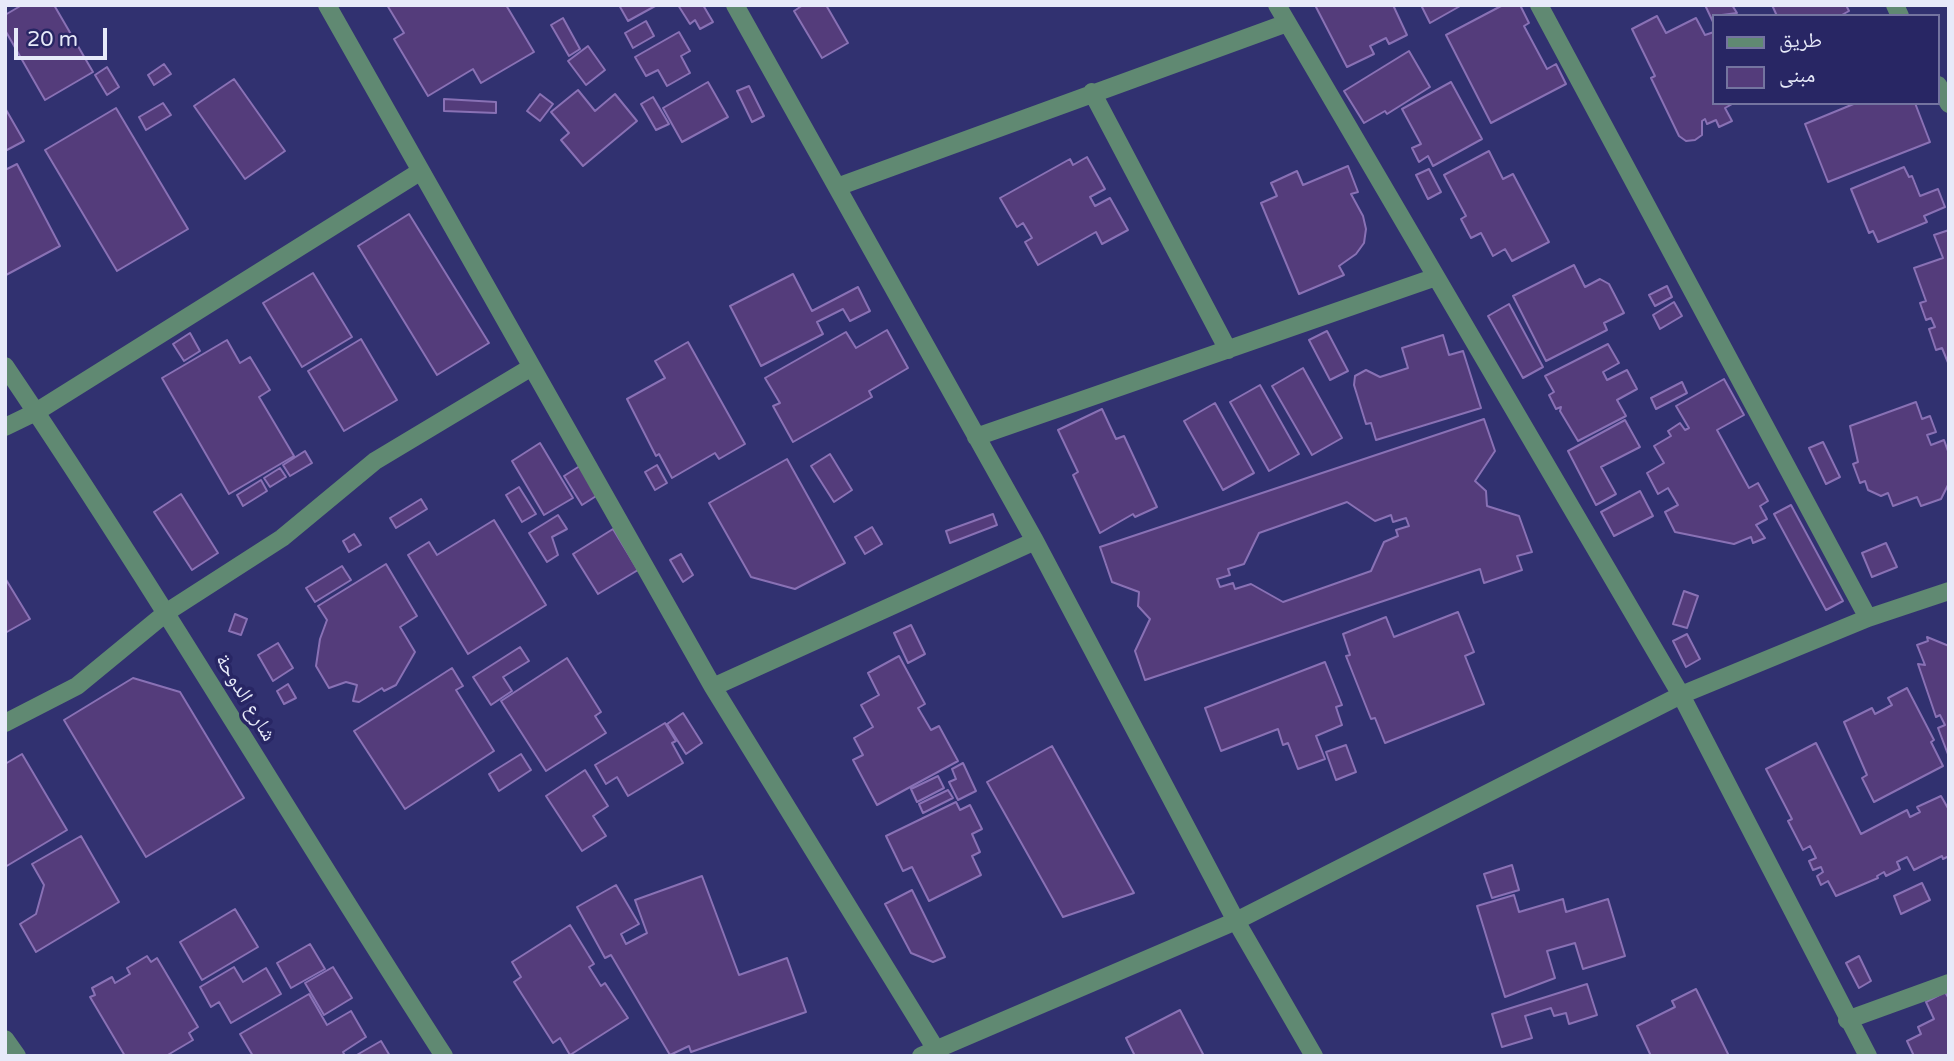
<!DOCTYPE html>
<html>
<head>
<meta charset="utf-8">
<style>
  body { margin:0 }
  #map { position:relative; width:1954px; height:1061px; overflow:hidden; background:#313170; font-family:"Varela Round","Noto Naskh Arabic",sans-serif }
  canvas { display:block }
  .frame { position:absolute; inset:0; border:7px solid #e7eaf9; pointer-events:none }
  .legend { position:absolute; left:1712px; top:14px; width:228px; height:91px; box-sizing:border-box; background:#282664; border:2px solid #7474a0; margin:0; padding:9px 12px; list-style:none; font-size:21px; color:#e7eaf9 }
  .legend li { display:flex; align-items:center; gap:14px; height:35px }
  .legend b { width:35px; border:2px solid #7474a0 }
  .scale { position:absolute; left:14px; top:28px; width:93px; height:32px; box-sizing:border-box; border:4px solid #e7eaf9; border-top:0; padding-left:9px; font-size:21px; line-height:24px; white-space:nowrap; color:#e7eaf9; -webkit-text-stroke:5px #282664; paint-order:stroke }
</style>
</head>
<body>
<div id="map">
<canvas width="1954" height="1061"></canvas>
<div class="frame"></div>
<ul class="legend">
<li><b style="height:9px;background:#608972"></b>طريق</li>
<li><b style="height:19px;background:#543c7b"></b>مبنى</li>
</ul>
<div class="scale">20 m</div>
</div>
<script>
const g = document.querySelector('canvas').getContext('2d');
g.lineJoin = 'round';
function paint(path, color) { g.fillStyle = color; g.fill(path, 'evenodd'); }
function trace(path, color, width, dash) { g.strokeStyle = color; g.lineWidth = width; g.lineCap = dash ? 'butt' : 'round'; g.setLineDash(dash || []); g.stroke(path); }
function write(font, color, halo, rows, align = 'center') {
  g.font = font + ' "Varela Round","Noto Naskh Arabic",sans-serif'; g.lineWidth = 7; g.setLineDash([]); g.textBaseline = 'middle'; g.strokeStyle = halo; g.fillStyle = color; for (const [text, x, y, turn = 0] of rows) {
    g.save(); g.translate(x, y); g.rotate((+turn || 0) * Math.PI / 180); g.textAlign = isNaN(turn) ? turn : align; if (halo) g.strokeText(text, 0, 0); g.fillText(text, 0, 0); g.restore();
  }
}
const building = new Path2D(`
  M22,5h32l39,67 -48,28 -40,-70v-15z
  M387,5h119l28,47 -53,31 -8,-14 -45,27 -34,-57 10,-6z
  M619,5h38l-29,16z
  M678,5h25l10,17 -13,7 -5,-9 -5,4z
  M803,5h23l22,38 -26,15 -28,-47z
  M1319,5h74l14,30 -18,9 -3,-6 -16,8 4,8 -27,13 -31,-60z
  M1421,5h41l-32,18z
  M1503,5h17l9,18 -5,3 23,43 9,-5 10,20 -75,39 -45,-88z
  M1705,5h27l5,8 -23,3v8z
  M1772,5h74l3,6 -9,5h-63z
  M1657,16l9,17 30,-15 9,17 9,-3v71h20l-9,5 7,13 -13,6 -3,-7 -9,4 -2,-5 -3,2v14l-7,5 -9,1 -7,-5 -28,-58 4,-2 -23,-47z
  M563,18l17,31 -11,7 -18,-31z
  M646,21l8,15 -21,12 -8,-15z
  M679,32l11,19 -9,5 9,17 -23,13 -9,-16 -12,6 -11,-19z
  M588,46l17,24 -19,15 -18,-24z
  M1409,51l21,36 -43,27 -2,-3 -21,12 -20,-32z
  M164,64l7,10 -17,11 -6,-10z
  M107,67l12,20 -12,8 -12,-20z
  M234,79l51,72 -40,28 -51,-73z
  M708,82l20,35 -46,25 -19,-34z
  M1451,82l31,57 -49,27 -5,-10 -9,6 -7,-14 9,-4 -19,-35z
  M749,86l15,30 -12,6 -15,-31z
  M578,90l17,21 20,-17 22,27 -54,45 -22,-26 8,-7 -18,-21z
  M540,94l13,10 -13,17 -13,-10z
  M653,97l16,27 -13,6 -15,-26z
  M444,99l52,3v11l-52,-2z
  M163,103l8,12 -25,15 -7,-13z
  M1856,103h59l15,39 -102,40 -23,-58z
  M5,108l19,33 -19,10z
  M116,108l72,121 -71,42 -72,-121z
  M1489,151l14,28 10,-5 36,68 -37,19 -7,-12 -12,7 -12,-23 -10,5 -10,-19 5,-3 -22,-41z
  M1087,157l18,32 -15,8 5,9 15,-8 18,32 -26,14 -6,-12 -58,33 -13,-23 7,-4 -9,-15 -6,4 -17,-29 70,-39 3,6z
  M17,164l43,82 -54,29 -1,-105z
  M1348,166l10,26 -7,2 12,22 3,13 -2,14 -8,11 -17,12 5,9 -45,19 -38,-91 16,-7 -6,-13 26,-12 6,14z
  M1904,167l5,10 3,-1 8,20 18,-7 7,18 -21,9 3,6 -49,20 -5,-11 -4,2 -18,-44z
  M1429,169l12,23 -13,7 -12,-24z
  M409,214l80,129 -52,32 -79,-129z
  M1949,230v135l-7,-17 -6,2 -7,-21 6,-2 -4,-9 -5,2 -6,-17 6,-2 -12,-33 29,-10 -9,-23z
  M1574,265l11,22 15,-8 9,5 15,29 -20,10 3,7 -61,31 -33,-65z
  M313,273l39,64 -50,30 -39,-64z
  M793,274l19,37 46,-24 12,24 -20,10 -7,-12 -26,13 6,12 -62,32 -31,-60z
  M1667,286l5,11 -17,9 -6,-11z
  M1674,302l8,14 -22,13 -7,-14z
  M1509,304l34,63 -20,11 -35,-62z
  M887,330l21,38 -39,23 3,6 -79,45 -20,-36 7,-3 -15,-25 81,-46 10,16z
  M1327,331l21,40 -18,9 -21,-40z
  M190,333l10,18 -16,10 -11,-17z
  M1443,335l6,20 14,-4 18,57 -105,32 -5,-17 -5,1 -12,-39 1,-9 11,-6 14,7 28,-9 -6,-20z
  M361,339l36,61 -53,31 -36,-60z
  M227,340l13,23 10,-6 20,33 -11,7 35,59 -65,38 -67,-116z
  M688,342l57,102 -26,15 -4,-6 -43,25 -13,-24 -3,2 -29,-57 38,-21 -10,-17z
  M1608,344l11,19 -16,9 4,8 20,-10 10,19 -20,11 9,16 -48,25 -18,-30 1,-4 -5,2 -7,-14 5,-3 -9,-16z
  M1303,368l39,70 -30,17 -40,-69z
  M1724,379l20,36 -27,15 32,58 9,-5 10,18 -8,5 7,13 -11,6 9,13 -12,5 -2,-6 -17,7 -59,-12 -10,-20 13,-7 -10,-17 -10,6 -11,-21 17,-10 -10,-17 17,-10 -3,-5 12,-8 5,7 4,-2 -13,-22z
  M1682,382l5,11 -31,16 -5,-11z
  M1260,385l39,69 -30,17 -39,-69z
  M1916,402l6,17 8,-3 6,16 -9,3 4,10 13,-5 5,14v29l-8,16 -20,7 -4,-9 -24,9 -5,-13 -7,3 -13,-6 -3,-9 -5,2 -7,-19 5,-2 -8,-36z
  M1215,403l39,70 -31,17 -39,-69z
  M1102,409l14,30 8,-3 33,71 -22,10 -2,-3 -33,19 -27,-58 5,-3 -20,-42z
  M1484,419l11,32 -20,30 11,10 1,15 32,10 13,36 -15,4 5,14 -38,13 -4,-14 -335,111 -10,-29 15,-32 -12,-13 1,-14 -27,-10 -12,-35zM1347,502l28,19 16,-6 2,7 13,-4 3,8 -13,4 2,6 -14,6 -13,29 -88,31 -32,-18 -16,5 -2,-6 -13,4 -3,-8 13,-4 -2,-6 16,-5 15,-31z
  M1625,420l15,27 -39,20 15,27 -20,11 -28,-54z
  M1823,442l17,35 -14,7 -17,-36z
  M540,443l33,55 -29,17 -32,-54z
  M305,451l7,12 -22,13 -7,-11z
  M830,454l22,36 -18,12 -23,-36z
  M787,459l58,104 -50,26 -44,-12 -42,-74z
  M583,464l18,29 -19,12 -18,-29z
  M657,465l10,18 -12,7 -10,-18z
  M280,468l6,9 -16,10 -6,-9z
  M261,480l6,11 -24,15 -6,-11z
  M519,487l17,27 -14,8 -16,-27z
  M1640,491l13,25 -39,20 -13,-24z
  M181,494l37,59 -26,17 -38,-58z
  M421,499l6,10 -31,19 -6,-10z
  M1791,505l52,96 -17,9 -52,-96z
  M993,514l4,11 -47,18 -4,-12z
  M558,515l9,14 -15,8 6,18 -11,7 -18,-29z
  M494,520l52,85 -78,49 -60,-99 21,-13 8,13z
  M872,527l10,17 -17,10 -10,-17z
  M613,529l25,41 -40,24 -25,-40z
  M354,534l7,11 -12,7 -6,-11z
  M1886,543l11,24 -25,10 -10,-24z
  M681,554l12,21 -10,7 -13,-22z
  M386,564l31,52 -17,11 15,25 -19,33 -12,6 -2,-3 -23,14 -6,-1 4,-16 -11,-3 -17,6 -13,-22 4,-27 7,-19 -9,-14z
  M342,566l9,14 -36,22 -9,-14z
  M5,578l25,41 -25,14z
  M1684,591l14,5 -11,32 -14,-4z
  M1458,612l16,40 -9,4 19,48 -99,39 -10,-25 -4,1 -25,-63 4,-1 -7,-21 43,-17 8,20z
  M235,614l12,5 -6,16 -12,-4z
  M911,625l14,29 -17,9 -14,-30z
  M1687,634l13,25 -14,8 -13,-26z
  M1927,637l22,9v111l-11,-29 7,-3 -5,-10 -4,2 -18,-53 7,1 -8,-20 11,-4z
  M278,643l15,25 -20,13 -15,-26z
  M520,647l9,14 -26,16 9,14 -21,14 -18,-28z
  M899,656l26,48 -7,4 13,22 8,-4 19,35 -81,44 -24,-45 10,-5 -9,-17 19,-11 -12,-22 18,-10 -11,-22z
  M567,658l34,54 -6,4 11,17 -60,38 -45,-70z
  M1325,662l17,43 -6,2 6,18 -26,11 9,23 -27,10 -10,-26 -5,2 -5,-16 -57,22 -16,-43z
  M452,668l11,18 -7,4 38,61 -89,58 -51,-78z
  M133,678l47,14 64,106 -98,59 -82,-137z
  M288,684l8,14 -12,6 -7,-13z
  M1907,688l27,52 -3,2 12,24 -69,36 -12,-24 5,-3 -23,-53 28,-14 3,6 17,-9 -4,-7z
  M683,713l19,30 -16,11 -19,-30z
  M665,723l11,18 -4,2 11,20 -55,33 -11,-19 -11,7 -11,-19z
  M1816,743l45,91 46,-24 3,7 10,-5 -3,-5 24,-11 8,14v46l-6,3 -1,-3 -28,14 -7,-13 -10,5 3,7 -14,7 -2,-4 -7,4 1,2 -42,18 -8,-15 -7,4 -4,-9 6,-4 -2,-5 -8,3 -4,-9 7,-3 -6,-12 -7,4 -15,-29 4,-2 -26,-50z
  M1346,745l10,27 -20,8 -10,-28z
  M1052,746l82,147 -71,24 -76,-135z
  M22,754l45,76 -62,37v-103z
  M521,754l10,16 -32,21 -10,-17z
  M963,763l13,28 -18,9 -9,-18 7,-3 -4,-10z
  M585,770l23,36 -15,10 13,20 -24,15 -36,-55z
  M938,776l6,12 -27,14 -6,-13z
  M948,790l5,8 -30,15 -4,-9z
  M956,802l4,8 10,-5 12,24 -10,5 8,18 -8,4 9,19 -52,26 -17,-34 -9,4 -17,-35z
  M81,836l38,66 -83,50 -16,-28 16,-10 8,-29 -12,-21z
  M1512,865l7,25 -27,8 -8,-24z
  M702,876l37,99 48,-17 19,54 -115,40 -2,-6 -19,9 -59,-100 -6,3 -28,-51 39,-22 23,39 -18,10 5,10 21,-11 -12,-33z
  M1922,883l8,17 -29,14 -7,-18z
  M912,890l33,67 -12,5 -22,-9 -26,-49z
  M1514,895l5,17 44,-13 3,13 42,-13 17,57 -42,13 -8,-26 -28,8 8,27 -50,19 -28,-91z
  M235,909l23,38 -56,33 -22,-38z
  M570,925l24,39 -5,3 12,19 4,-3 23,35 -58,37 -10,-17 -7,5 -39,-61 7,-5 -9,-15z
  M310,944l15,25 -34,19 -14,-25z
  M147,956l4,6 6,-4 41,69 -9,6 4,7 -27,16h-41l-35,-59 5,-2 -3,-7 20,-11 3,6 15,-9 -3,-6z
  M1859,956l12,25 -12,7 -13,-25z
  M234,967l9,15 23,-14 15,26 -50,29 -12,-21 -8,5 -11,-20z
  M333,967l19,31 -28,17 -19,-32z
  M1587,984l10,31 -28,9 -3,-11 -12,3 -3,-8 -26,8 7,22 -30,9 -10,-33z
  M1696,989l33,67h-78l-14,-30 38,-19 -3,-6z
  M1945,992l4,7v57h-35l-7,-15 14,-7 -3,-7 16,-8 -8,-17z
  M309,994l18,31 24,-14 15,26 -23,15 2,4h-92l-13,-22z
  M1180,1010l24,46h-69l-9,-18z
  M381,1041l9,15h-35z`);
paint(building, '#543c7b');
trace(building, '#8971b5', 2);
trace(new Path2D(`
  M327,5l386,682 227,369
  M735,5l300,536 201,380 78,135
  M1277,5l404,690 187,361
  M1539,5l329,613
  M1895,5l5,11
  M1938,85l11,19
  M1092,92l136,258
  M837,187l450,-164
  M5,366c153,226 291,461 439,690
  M5,427l31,-15 385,-241
  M976,437l460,-160
  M713,687l322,-146
  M5,723l72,-37 90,-74 115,-74 93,-77 155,-93
  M1847,1020l102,-37
  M5,1039l12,17
  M921,1056l315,-135 445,-226 187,-77 81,-27`), '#608972', 18);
write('21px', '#e7eaf9', '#282664', [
  ["شارع الدوحة",245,698,59]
]);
</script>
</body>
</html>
